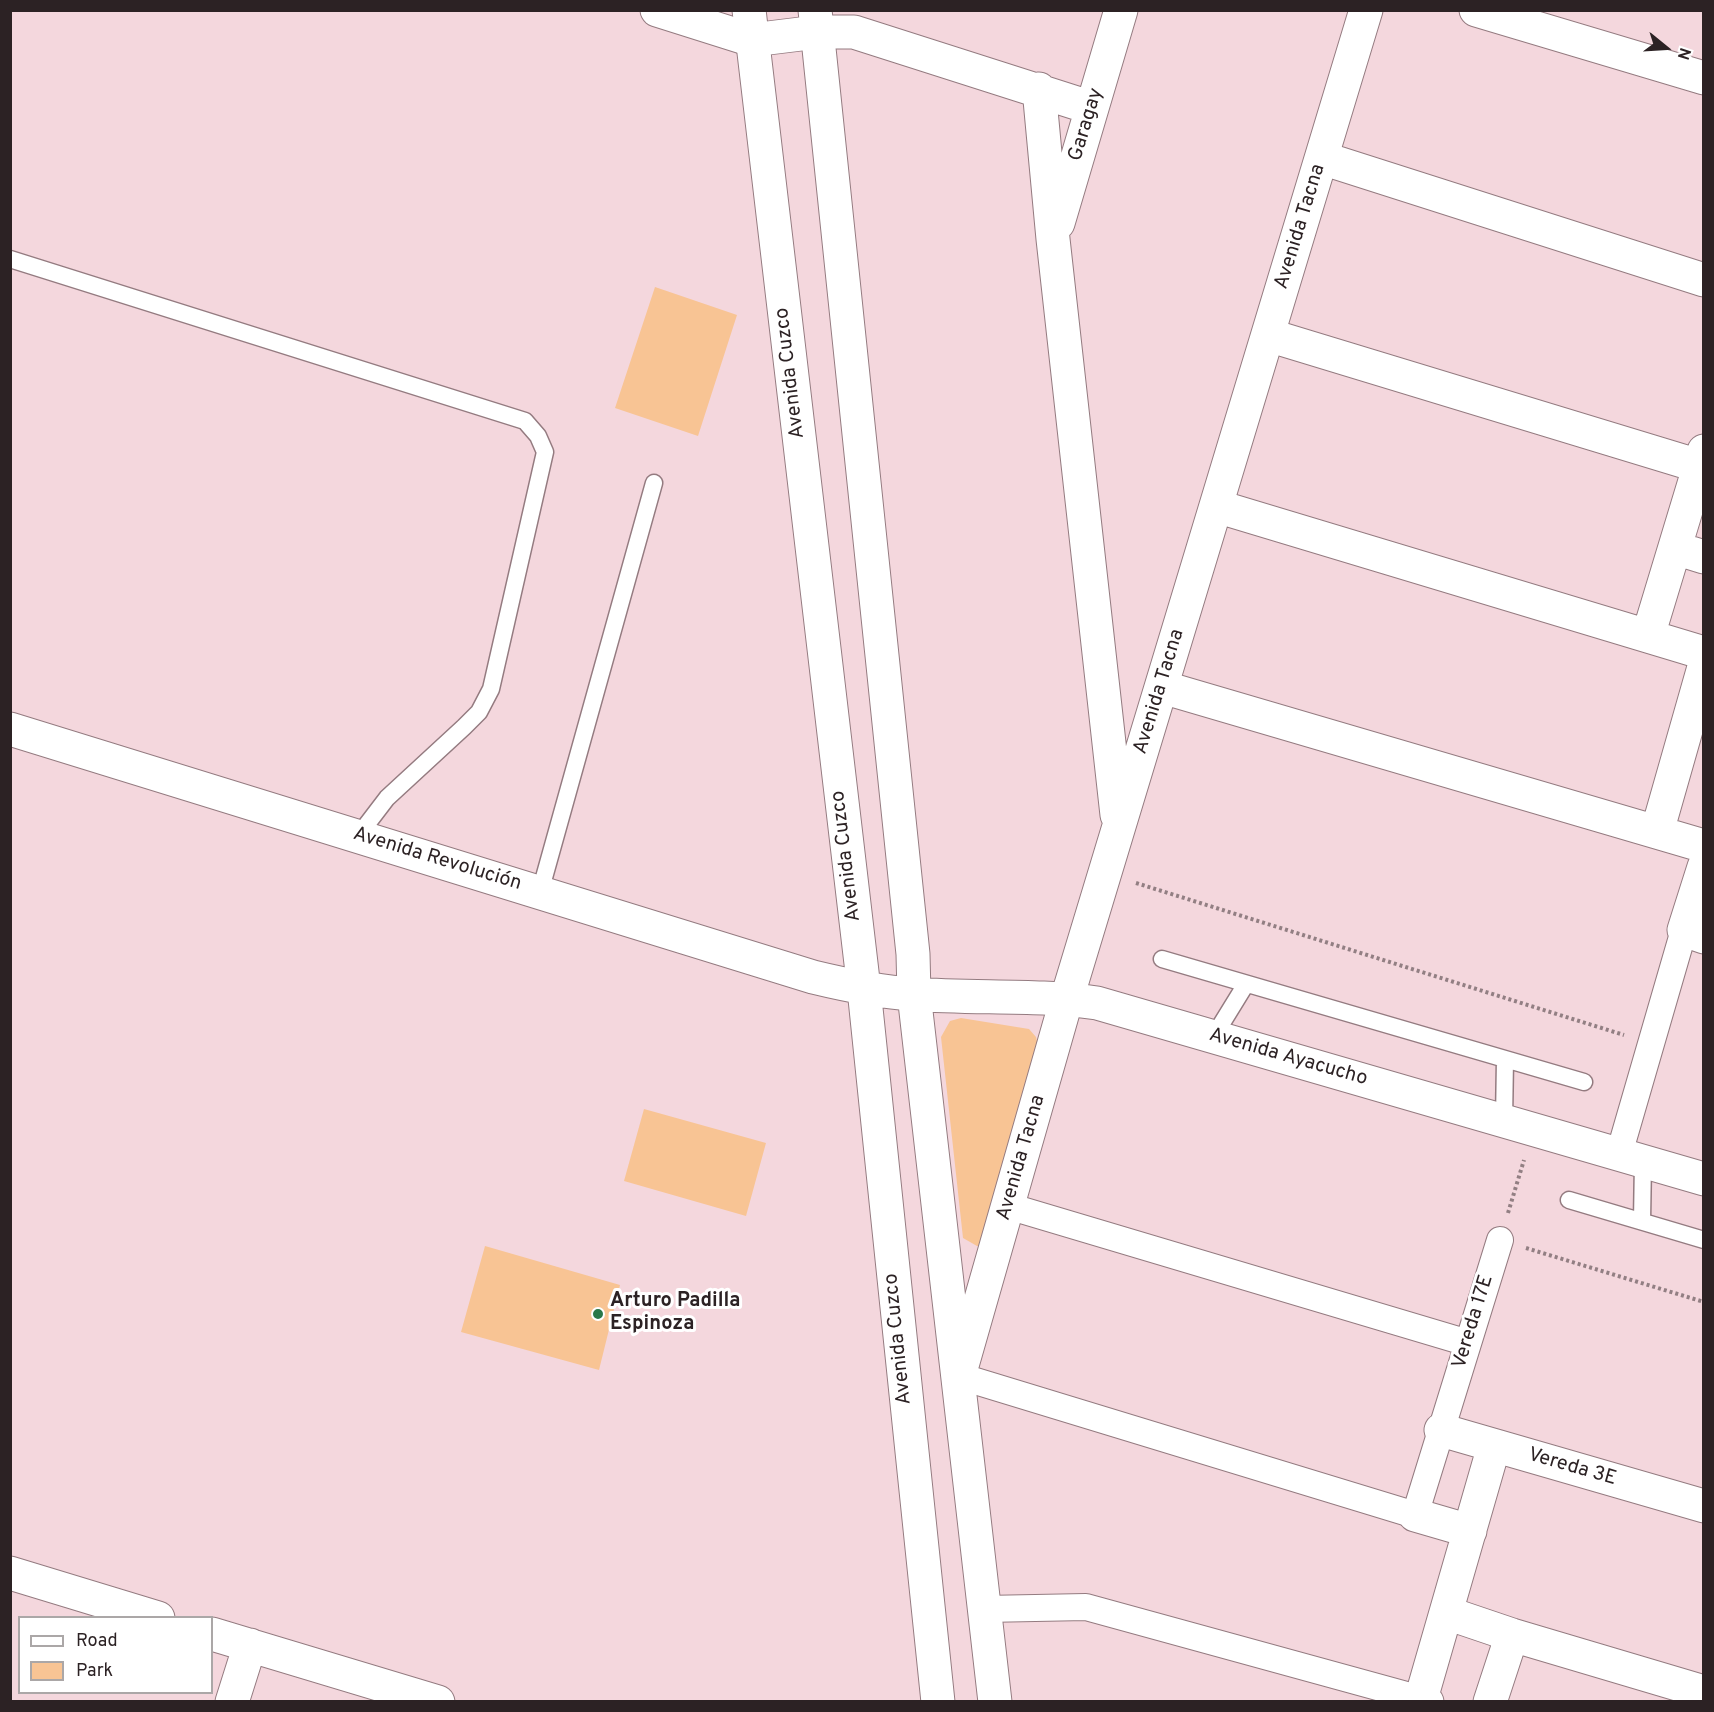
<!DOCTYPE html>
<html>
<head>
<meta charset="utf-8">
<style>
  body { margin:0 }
  #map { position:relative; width:1714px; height:1712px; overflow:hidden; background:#f4d7dd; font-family:Overpass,sans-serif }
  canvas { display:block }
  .frame { position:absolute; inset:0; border:12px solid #2c2224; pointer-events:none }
  .legend { position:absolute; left:18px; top:1616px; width:195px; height:78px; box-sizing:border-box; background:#fff; border:2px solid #aba7a7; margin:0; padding:8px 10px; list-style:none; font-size:18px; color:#2c2224 }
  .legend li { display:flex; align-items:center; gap:12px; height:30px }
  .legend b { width:30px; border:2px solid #aba7a7 }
  .north { position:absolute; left:1636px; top:18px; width:60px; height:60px; -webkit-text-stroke:4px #fff; paint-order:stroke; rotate:108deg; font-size:16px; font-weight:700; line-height:24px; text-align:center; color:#2c2224 }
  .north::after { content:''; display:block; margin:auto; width:21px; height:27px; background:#2c2224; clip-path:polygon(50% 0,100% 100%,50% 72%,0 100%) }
</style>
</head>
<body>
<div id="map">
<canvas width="1714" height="1712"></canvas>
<div class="frame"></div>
<ul class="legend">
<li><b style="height:8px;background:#fff"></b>Road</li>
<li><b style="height:16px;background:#f8c494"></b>Park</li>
</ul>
<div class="north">N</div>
</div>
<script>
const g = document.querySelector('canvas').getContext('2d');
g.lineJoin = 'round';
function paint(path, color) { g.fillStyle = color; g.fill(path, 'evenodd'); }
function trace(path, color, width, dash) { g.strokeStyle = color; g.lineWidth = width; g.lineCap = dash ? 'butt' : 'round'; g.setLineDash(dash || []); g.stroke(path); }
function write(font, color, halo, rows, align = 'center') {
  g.font = font + ' Overpass,sans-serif'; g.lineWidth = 6; g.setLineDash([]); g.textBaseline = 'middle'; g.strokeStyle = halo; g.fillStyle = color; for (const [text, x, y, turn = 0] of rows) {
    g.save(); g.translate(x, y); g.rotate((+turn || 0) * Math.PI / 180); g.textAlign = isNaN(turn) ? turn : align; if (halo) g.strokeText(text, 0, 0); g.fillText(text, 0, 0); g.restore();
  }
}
paint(new Path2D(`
  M655,287l82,28 -39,121 -83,-28z
  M961,1018l68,11 7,8 3,12 -48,198 -14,-1 -14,-8 -22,-201 9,-16z
  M644,1109l122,34 -20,73 -122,-35z
  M485,1246l135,39 -21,85 -138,-38z`), '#f8c494');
const service = new Path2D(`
  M10,259l515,162 13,15 7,16 -54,237 -12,23 -15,15 -77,71 -29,38
  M540,892l114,-409
  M1162,959l422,123
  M1214,1036l32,-52
  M1504,1121l1,-62
  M1569,1200l135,40
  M1642,1221l1,-60`);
const pedestrian = new Path2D(`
  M1619,1154l65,-224
  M1008,1206l460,137
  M959,1376l456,139 85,-275
  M984,1609l102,-2 335,92`);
const minor = new Path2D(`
  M657,10l95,30 65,-8h37l238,76
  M1476,10l228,68
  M1039,89l14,150 64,576
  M1322,158l382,122
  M1058,223l63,-213
  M1268,335l431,131
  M1216,506l488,147
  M1675,548l29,9
  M1648,636l56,-185
  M1162,687l542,159
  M1657,832l47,-165
  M1704,867l-20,63 20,7
  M959,1376l108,-378 299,-988
  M1441,1430l263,76
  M1415,1515l55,16
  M10,1573l148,45
  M1447,1613l65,22 192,57
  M212,1634l226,68
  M232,1702l18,-57
  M1427,1702l-6,-3 73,-253
  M1490,1702l22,-67`);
const tertiary = new Path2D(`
  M749,10l115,979 74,713
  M815,10l98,944 1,40 81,708
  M10,729l803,248c33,8 65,15 100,17 61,5 123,0 184,9l607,176`);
trace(service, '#947b80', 19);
trace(pedestrian, '#947b80', 28);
trace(minor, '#947b80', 35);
trace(tertiary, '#947b80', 35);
trace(new Path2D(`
  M1136,883l488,152
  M1508,1213l16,-53
  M1526,1248l178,54`), '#927f83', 4, [3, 3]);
trace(service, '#fff', 16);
trace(pedestrian, '#fff', 26);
trace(minor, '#fff', 33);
trace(tertiary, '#fff', 33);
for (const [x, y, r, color] of [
  [598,1314,6,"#297849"]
]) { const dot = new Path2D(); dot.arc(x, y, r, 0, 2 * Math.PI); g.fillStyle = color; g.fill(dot); trace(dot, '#fff', 2); }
write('20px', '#2c2224', '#fff', [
  ["Garagay",1087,125,-73],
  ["Avenida Tacna",1301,227,-73],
  ["Avenida Cuzco",791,373,-97],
  ["Avenida Tacna",1160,692,-73],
  ["Avenida Cuzco",847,856,-97],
  ["Avenida Revolución",437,860,17],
  ["Avenida Ayacucho",1288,1058,16],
  ["Avenida Tacna",1022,1158,-74],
  ["Vereda 17E",1474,1322,-73],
  ["Avenida Cuzco",899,1339,-96],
  ["Vereda 3E",1572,1468,16]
]);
write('bold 20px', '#2c2224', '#fff', [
  ["Arturo Padilla",610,1302],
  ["Espinoza",610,1325]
], 'left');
</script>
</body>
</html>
